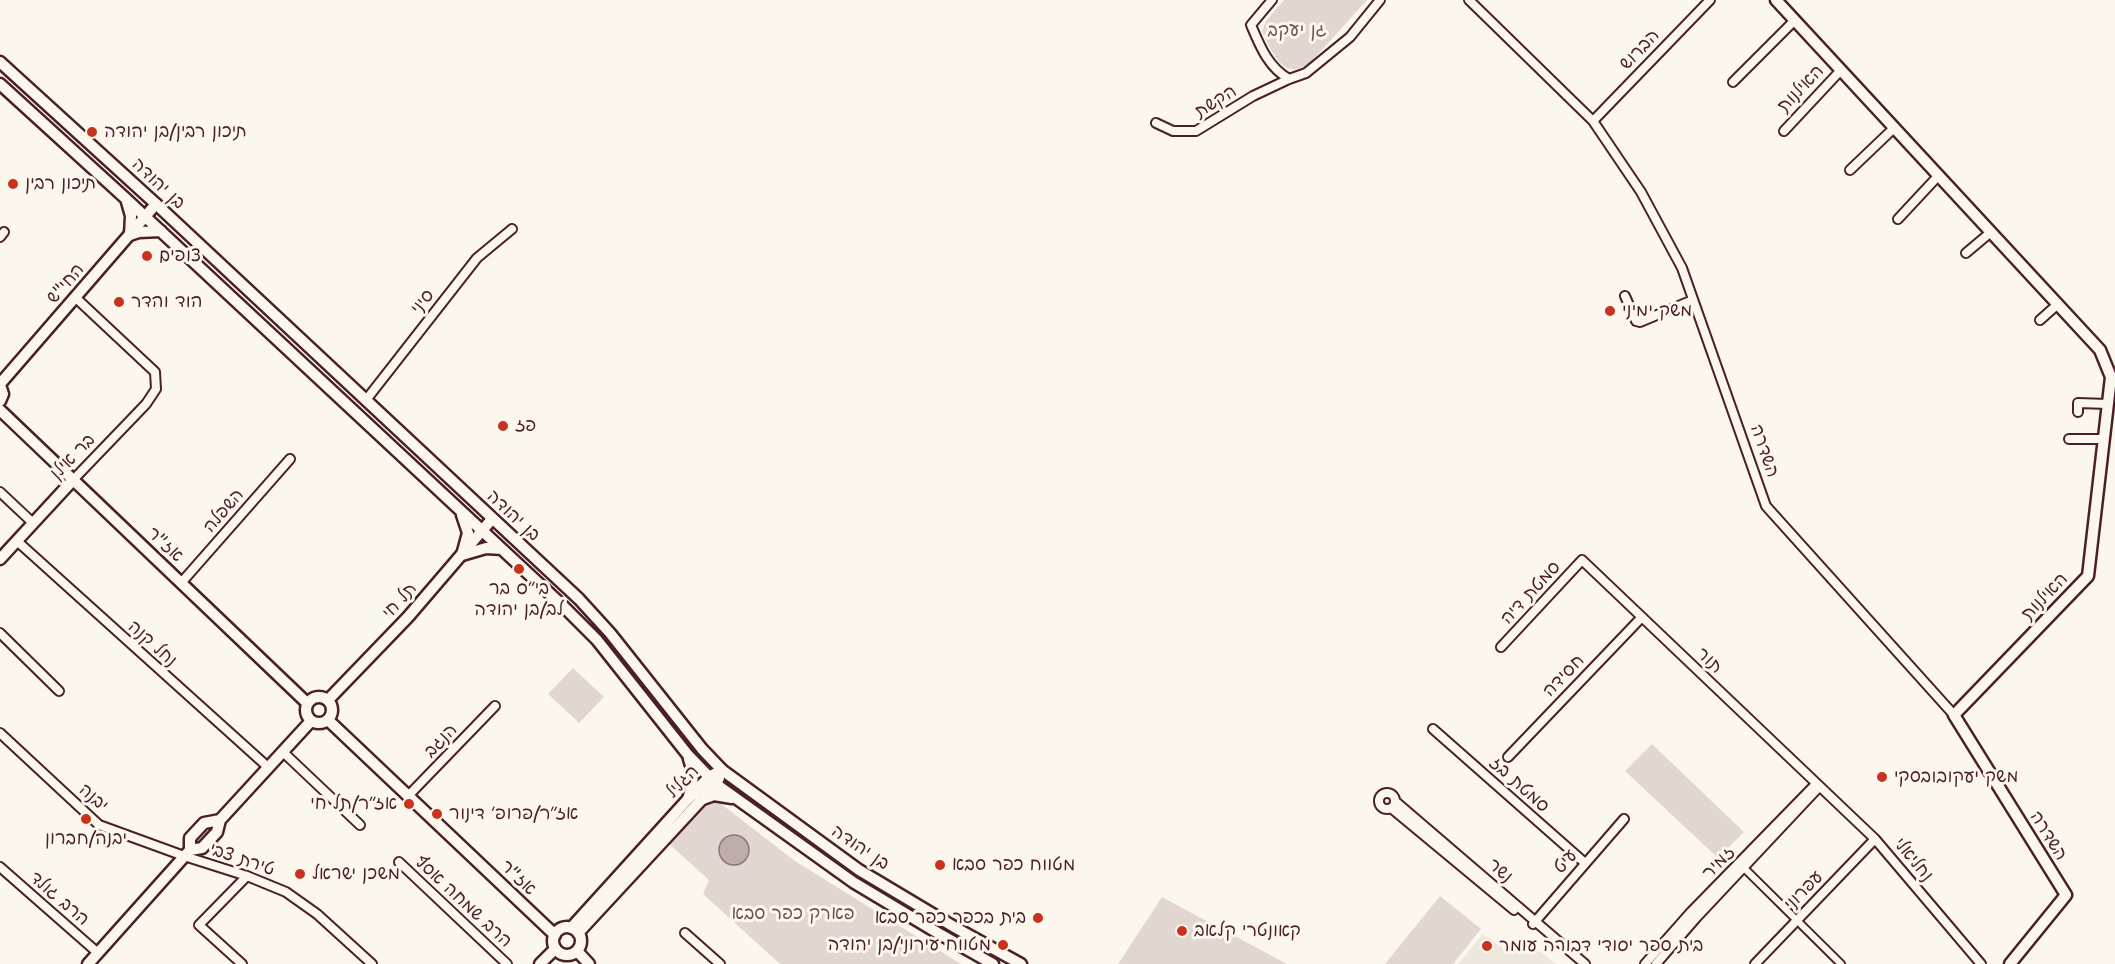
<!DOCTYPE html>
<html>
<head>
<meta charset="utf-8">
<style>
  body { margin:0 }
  canvas { display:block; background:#fbf7ec }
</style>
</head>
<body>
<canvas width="2115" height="964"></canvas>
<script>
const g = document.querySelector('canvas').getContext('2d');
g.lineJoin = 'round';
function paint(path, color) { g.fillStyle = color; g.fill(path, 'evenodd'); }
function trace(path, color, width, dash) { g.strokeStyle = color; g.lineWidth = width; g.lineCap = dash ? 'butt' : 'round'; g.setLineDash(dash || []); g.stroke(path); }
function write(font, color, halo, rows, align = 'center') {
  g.font = font + ' "Shantell Sans","Playpen Sans Hebrew",sans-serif'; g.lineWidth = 6; g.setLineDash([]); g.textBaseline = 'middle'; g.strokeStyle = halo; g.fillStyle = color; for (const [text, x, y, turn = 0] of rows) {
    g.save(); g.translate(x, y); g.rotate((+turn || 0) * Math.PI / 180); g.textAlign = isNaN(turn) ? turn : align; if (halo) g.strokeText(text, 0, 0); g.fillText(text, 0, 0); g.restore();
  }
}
paint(new Path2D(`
  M1483,934l27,19 13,-15 33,26h-98z`), '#eee7de');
paint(new Path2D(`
  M1284,0h83l-55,61c-29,23 -39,-8 -50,-30l4,-10z
  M573,668l31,29 -25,26 -31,-29z
  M1652,744l92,88 -26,26 -93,-87z
  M702,803h18l75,58 166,103h-181l-77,-70 6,-14 -43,-39z
  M1440,896l41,33 -28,35h-68z
  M1162,897l125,67h-169z`), '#e2d7d0');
const water = new Path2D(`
  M719 850a15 15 0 1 1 30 0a15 15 0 1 1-30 0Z`);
paint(water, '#bfadaa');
trace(water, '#907477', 1.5);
const pedestrian = new Path2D(`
  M1744,868l97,96`);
const minor = new Path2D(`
  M1272,0l-21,25c9,21 17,42 38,54
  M1469,0l124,121 48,71 41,76 84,238 188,209
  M1733,82l62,-62
  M1593,121l117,-121
  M1156,123l17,8h23l57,-35 36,-17 17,-6 44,-36 30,-37
  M1784,131l57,-61
  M1850,170l44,-42
  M1898,219l41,-44
  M0,237l4,-5
  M1966,253l25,-21
  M1625,296l11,25 4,1 53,-22
  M2040,320l18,-16
  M366,400l111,-142 35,-29
  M2078,412v-9l30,1
  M2069,439h35
  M73,480l73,-76 10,-15 -1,-17 -79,-74
  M0,492l33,31
  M17,541l252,227
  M181,583l109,-124
  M0,633l59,58
  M1501,647l81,-87 293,279 106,125
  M1433,729l152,134
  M0,733l99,92 85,31 63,20 39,16 31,22 55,50
  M283,752l77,73
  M1508,757l134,-140
  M1379 801a8 8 0 1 1 16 0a8 8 0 1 1-16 0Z
  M408,796l87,-90
  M1395,801l190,163
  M1391,808l123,102
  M399,862l108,102
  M0,867l98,86
  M1533,924l91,-105
  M685,933l35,31
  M242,964l-43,-39 48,-49
  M1645,964l46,-52 125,-128
  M1656,964l40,-46 123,-131
  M1755,964l120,-125`);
const tertiary = new Path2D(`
  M1776,0l324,350 11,27 -23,199 -134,139 112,180 -56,69
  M0,384l156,-180
  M0,385l3,9 -3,7
  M0,410l307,293
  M0,559l73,-79
  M306 710a13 13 0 1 1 26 0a13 13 0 1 1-26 0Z
  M328,700l80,-83 84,-98
  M328,720l227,215
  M190,850v-12l14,-15 16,-3
  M553 941a14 14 0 1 1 28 0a14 14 0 1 1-28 0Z
  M571,928l117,-129 21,-22 13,-7
  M578,933l138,-149 3,-6
  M577,951l12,13
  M88,964l102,-114 12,-2 15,-16 3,-12 91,-99
  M540,964l15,-15`);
const secondary = new Path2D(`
  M0,62l156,142 423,395 31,34 92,116 20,21 137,100 97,58 65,36
  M0,84l124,113 439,409 34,34 91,115 28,29 137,98 85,51 55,31
  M127,202l4,14 -1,19 9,-3 22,-1
  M462,555l6,-22 -6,-18
  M462,555l24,-7 16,1
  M688,799c5,-15 7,-25 1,-40
  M700,800l14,-5 18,3`);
trace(pedestrian, '#4a1f2b', 10);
trace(minor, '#4a1f2b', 12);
trace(tertiary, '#4a1f2b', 15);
trace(secondary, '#4a1f2b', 15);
trace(pedestrian, '#fbf7ec', 6);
trace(minor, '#fbf7ec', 8);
trace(tertiary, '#fbf7ec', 10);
trace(secondary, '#fbf7ec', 10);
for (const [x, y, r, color] of [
  [92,132,6,"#c8321e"],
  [13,184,6,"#c8321e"],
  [147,256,6,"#c8321e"],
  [119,302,6,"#c8321e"],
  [1610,311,6,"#c8321e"],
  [503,426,6,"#c8321e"],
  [519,569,6,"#c8321e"],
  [1882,777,6,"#c8321e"],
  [409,804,6,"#c8321e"],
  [437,814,6,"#c8321e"],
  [86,819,6,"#c8321e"],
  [940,865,6,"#c8321e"],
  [300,874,6,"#c8321e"],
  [1038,918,6,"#c8321e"],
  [1182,931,6,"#c8321e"],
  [1003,945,6,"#c8321e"],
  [1487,946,6,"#c8321e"]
]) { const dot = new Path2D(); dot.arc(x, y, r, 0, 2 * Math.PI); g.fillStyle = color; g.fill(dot); trace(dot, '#fbf7ec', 2); }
write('18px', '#704d54', '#fbf7ec', [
  ["גן יעקב",1297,31],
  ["פארק כפר סבא",793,914]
]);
write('18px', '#4a1f2b', '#fbf7ec', [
  ["הברוש",1640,50,-46],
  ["האילנות",1801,89,-46],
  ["הקשת",1216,102,-32],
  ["בן יהודה",158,184,43],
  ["החי\"ש",66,284,-49],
  ["סיני",423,302,-52],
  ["השדרה",1764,451,71],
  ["בר אילן",73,457,-46],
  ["השפלה",224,511,-49],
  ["בן יהודה",513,516,43],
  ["אז\"ר",165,545,43],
  ["סמטת דיה",1531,593,-47],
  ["האילנות",2045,597,-46],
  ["תל חי",400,601,-48],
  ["נחל קנה",152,644,42],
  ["תור",1709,661,44],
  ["חסידה",1564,676,-46],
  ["הנגב",441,741,-46],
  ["הגליל",683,782,-45],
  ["סמטת בז",1519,785,42],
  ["יבנה",93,798,41],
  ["השדרה",2048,836,58],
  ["בן יהודה",860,848,34],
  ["טירת צבי",242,860,19],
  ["נחליאלי",1913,860,50],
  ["עיט",1566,862,-49],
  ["זמיר",1719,863,-45],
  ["נשר",1500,871,41],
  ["אז\"ר",518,878,44],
  ["עפרוני",1804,891,-46],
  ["הרב גולד",59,899,41],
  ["הרב שמחה אסף",463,902,43]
]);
write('18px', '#4a1f2b', '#fbf7ec', [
  ["תיכון רבין/בן יהודה",104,132],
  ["תיכון רבין",25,184],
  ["צופים",159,256],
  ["הוד והדר",131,302],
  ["משק ימיני",1622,311],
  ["פז",515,426],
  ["בי״ס בר",519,589,"center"],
  ["לב/בן יהודה",519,610,"center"],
  ["משק יעקובובסקי",1894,777],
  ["אז״ר/תל חי",397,804,"right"],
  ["אז״ר/פרופ׳ דינור",449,814],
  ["יבנה/חברון",86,839,"center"],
  ["מטווח כפר סבא",952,865],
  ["משכן ישראל",312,874],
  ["בית בכפר כפר סבא",1026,918,"right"],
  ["קאונטרי קלאב",1194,931],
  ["מטווח עירוני/בן יהודה",991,945,"right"],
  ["בית ספר יסודי דבורה עומר",1499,946]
], 'left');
</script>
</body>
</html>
